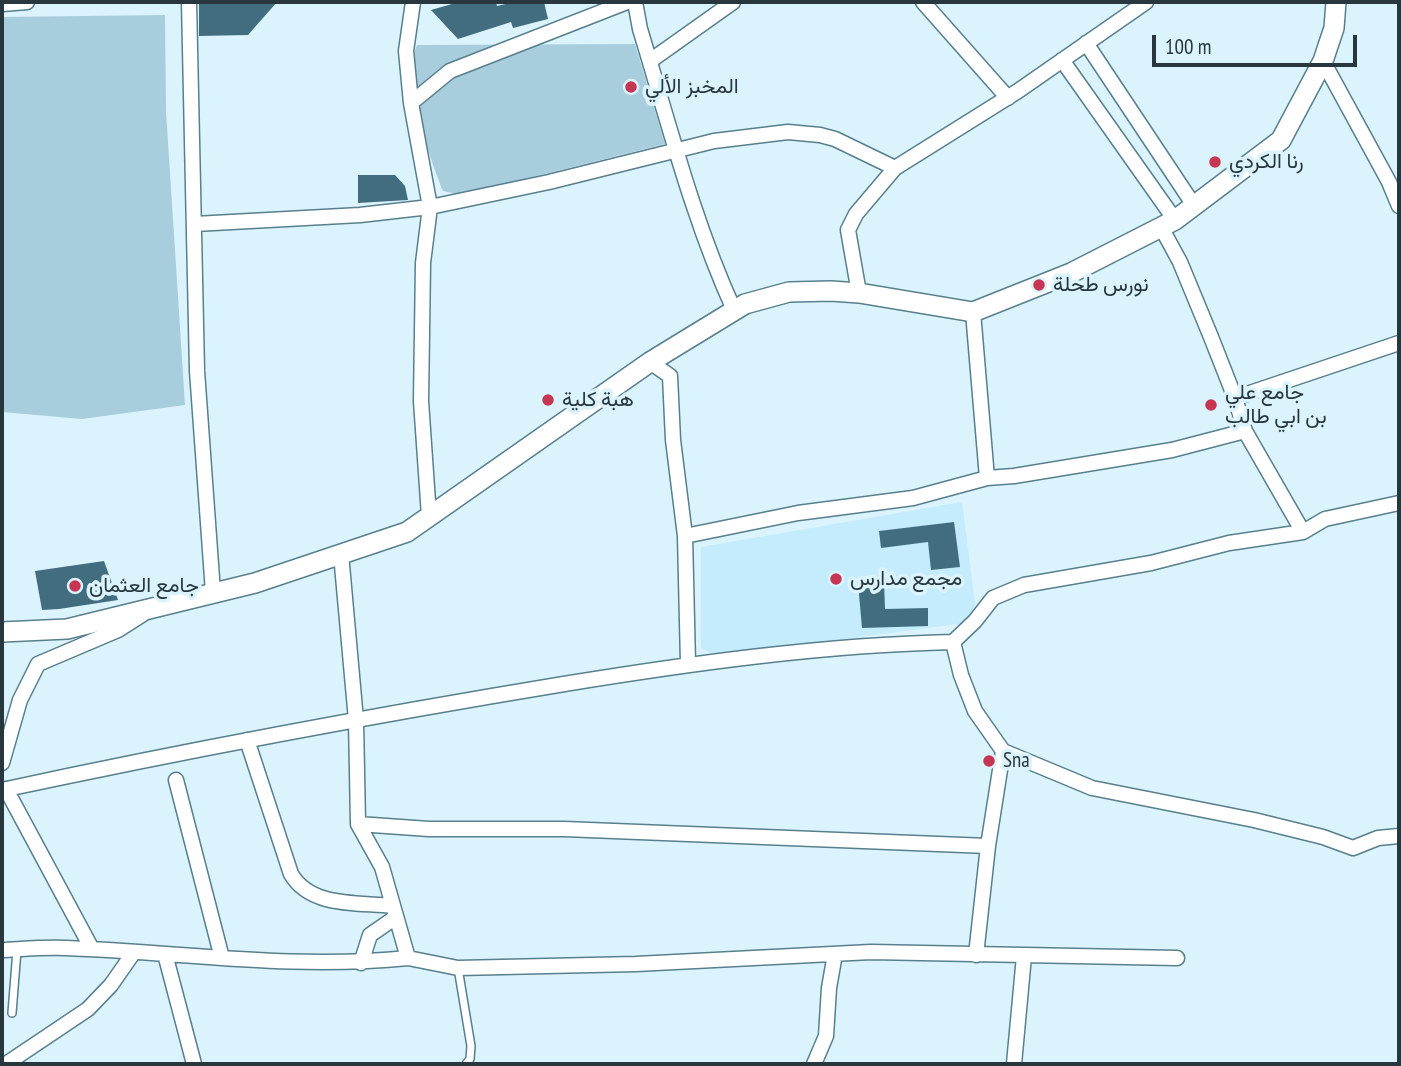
<!DOCTYPE html>
<html>
<head>
<meta charset="utf-8">
<style>
  body { margin:0 }
  #map { position:relative; width:1401px; height:1066px; overflow:hidden; background:#dbf3fd; font-family:"PT Sans Narrow",sans-serif }
  canvas { display:block }
  .frame { position:absolute; inset:0; border:4px solid #27373d; pointer-events:none }
  .scale { position:absolute; left:1152px; top:35px; width:205px; height:32px; box-sizing:border-box; border:4px solid #27373d; border-top:0; padding-left:9px; font-size:21px; line-height:24px; white-space:nowrap; color:#27373d; -webkit-text-stroke:5px #dbf3fd; paint-order:stroke }
</style>
</head>
<body>
<div id="map">
<canvas width="1401" height="1066"></canvas>
<div class="frame"></div>
<div class="scale">100 m</div>
</div>
<script>
const g = document.querySelector('canvas').getContext('2d');
g.lineJoin = 'round';
function paint(path, color) { g.fillStyle = color; g.fill(path, 'evenodd'); }
function trace(path, color, width, dash) { g.strokeStyle = color; g.lineWidth = width; g.lineCap = dash ? 'butt' : 'round'; g.setLineDash(dash || []); g.stroke(path); }
function write(font, color, halo, rows, align = 'center') {
  g.font = font + ' "PT Sans Narrow",Vazirmatn,sans-serif'; g.lineWidth = 7; g.setLineDash([]); g.textBaseline = 'middle'; g.strokeStyle = halo; g.fillStyle = color; for (const [text, x, y, turn = 0] of rows) {
    g.save(); g.translate(x, y); g.rotate((+turn || 0) * Math.PI / 180); g.textAlign = isNaN(turn) ? turn : align; if (halo) g.strokeText(text, 0, 0); g.fillText(text, 0, 0); g.restore();
  }
}
paint(new Path2D(`
  M962,502l14,109 -6,9 -12,4 -242,32 -15,-8v-101z`), '#c4ecfc');
paint(new Path2D(`
  M165,15l1,96 19,294 -103,14 -80,-7v-395z
  M635,44l30,100 -204,51 -18,-4c-14,-36 -41,-110 -26,-146z`), '#a8cedd');
paint(new Path2D(`
  M199,2h78l-29,33 -49,1z
  M459,2h37l1,4 17,-4h30l4,17 -35,9 -2,-6 -53,17 -27,-29z
  M358,175h37l10,11 3,14 -50,3z
  M954,522l6,45 -29,3 -3,-28 -47,6 -2,-17z
  M104,561l14,39 -59,9 -17,1 -7,-39z
  M884,582l1,27 43,-1v18l-66,2 -4,-45z`), '#416d7e');
const service = new Path2D(`
  M458,968l13,78 -1,13 -4,5
  M12,1013l5,-63`);
const minor = new Path2D(`
  M189,2l8,369 16,221
  M413,2l-7,49 5,52 19,104 119,-25 165,-41 74,-9 32,3 15,4 60,29 123,-77 128,-89
  M635,2l5,27c29,95 53,191 94,281
  M923,2l85,96
  M2,4l25,-2
  M1086,43l109,164
  M1062,60l113,160
  M650,61l83,-59
  M1323,61l66,121 10,24
  M411,103l39,-32 177,-69
  M195,224l165,-9 70,-8 -7,56 -2,138 8,115
  M1161,227l19,35 31,75 24,61 10,33 58,101
  M859,293l-11,-63 8,-16 39,-46
  M973,312l14,166
  M650,362l20,14 3,64 12,96 3,128
  M1235,398l164,-55
  M685,536l113,-23 115,-15 74,-20 27,-2 158,-26 73,-19
  M341,554l15,166 2,104
  M953,642l22,-21 18,-23 31,-13 127,-22 78,-20 74,-11 22,-13 74,-16
  M247,740l44,134c20,34 67,28 102,32
  M2,763l18,-63 18,-36 80,-34 25,-16
  M176,780l46,178
  M6,789l86,160
  M2,790c186,-40 374,-75 562,-106 129,-21 259,-39 389,-42l8,33 14,36 28,40 89,37 162,32 69,17 30,11 25,-10 21,-2
  M988,846l15,-95
  M2,950c21,-1 43,-3 64,-2 116,4 225,22 342,10
  M165,954l29,110
  M976,955l12,-109 -424,-17h-135l-71,-5 24,43 26,91 50,10 178,-4 235,-12 306,6
  M361,963l9,-28 26,-18
  M6,1064l82,-55 23,-24 23,-33
  M814,1064l12,-28 3,-48 6,-34
  M1014,1064l10,-108`);
const secondary = new Path2D(`
  M2,632l65,-3 188,-46 152,-51 243,-170 95,-58 44,-12 42,-1 28,2 114,19 98,-39 104,-53 106,-80 42,-79 11,-33 2,-26`);
trace(service, '#587f8d', 10);
trace(minor, '#587f8d', 17);
trace(secondary, '#587f8d', 22);
trace(service, '#fff', 7);
trace(minor, '#fff', 14);
trace(secondary, '#fff', 19);
for (const [x, y, r, color] of [
  [631,87,7,"#c63653"],
  [1215,162,7,"#c63653"],
  [1039,285,7,"#c63653"],
  [548,400,7,"#c63653"],
  [1211,405,7,"#c63653"],
  [836,579,7,"#c63653"],
  [75,586,7,"#c63653"],
  [989,761,7,"#c63653"]
]) { const dot = new Path2D(); dot.arc(x, y, r, 0, 2 * Math.PI); g.fillStyle = color; g.fill(dot); trace(dot, '#dbf3fd', 2.5); }
write('21px', '#27373d', '#dbf3fd', [
  ["المخبز الألي",645,87],
  ["رنا الكردي",1229,162],
  ["نورس طحلة",1053,285],
  ["جامع علي",1225,393],
  ["بن ابي طالب",1225,417],
  ["هبة كلية",562,400],
  ["مجمع مدارس",850,579],
  ["جامع العثمان",89,586],
  ["Sna",1003,761]
], 'left');
</script>
</body>
</html>
